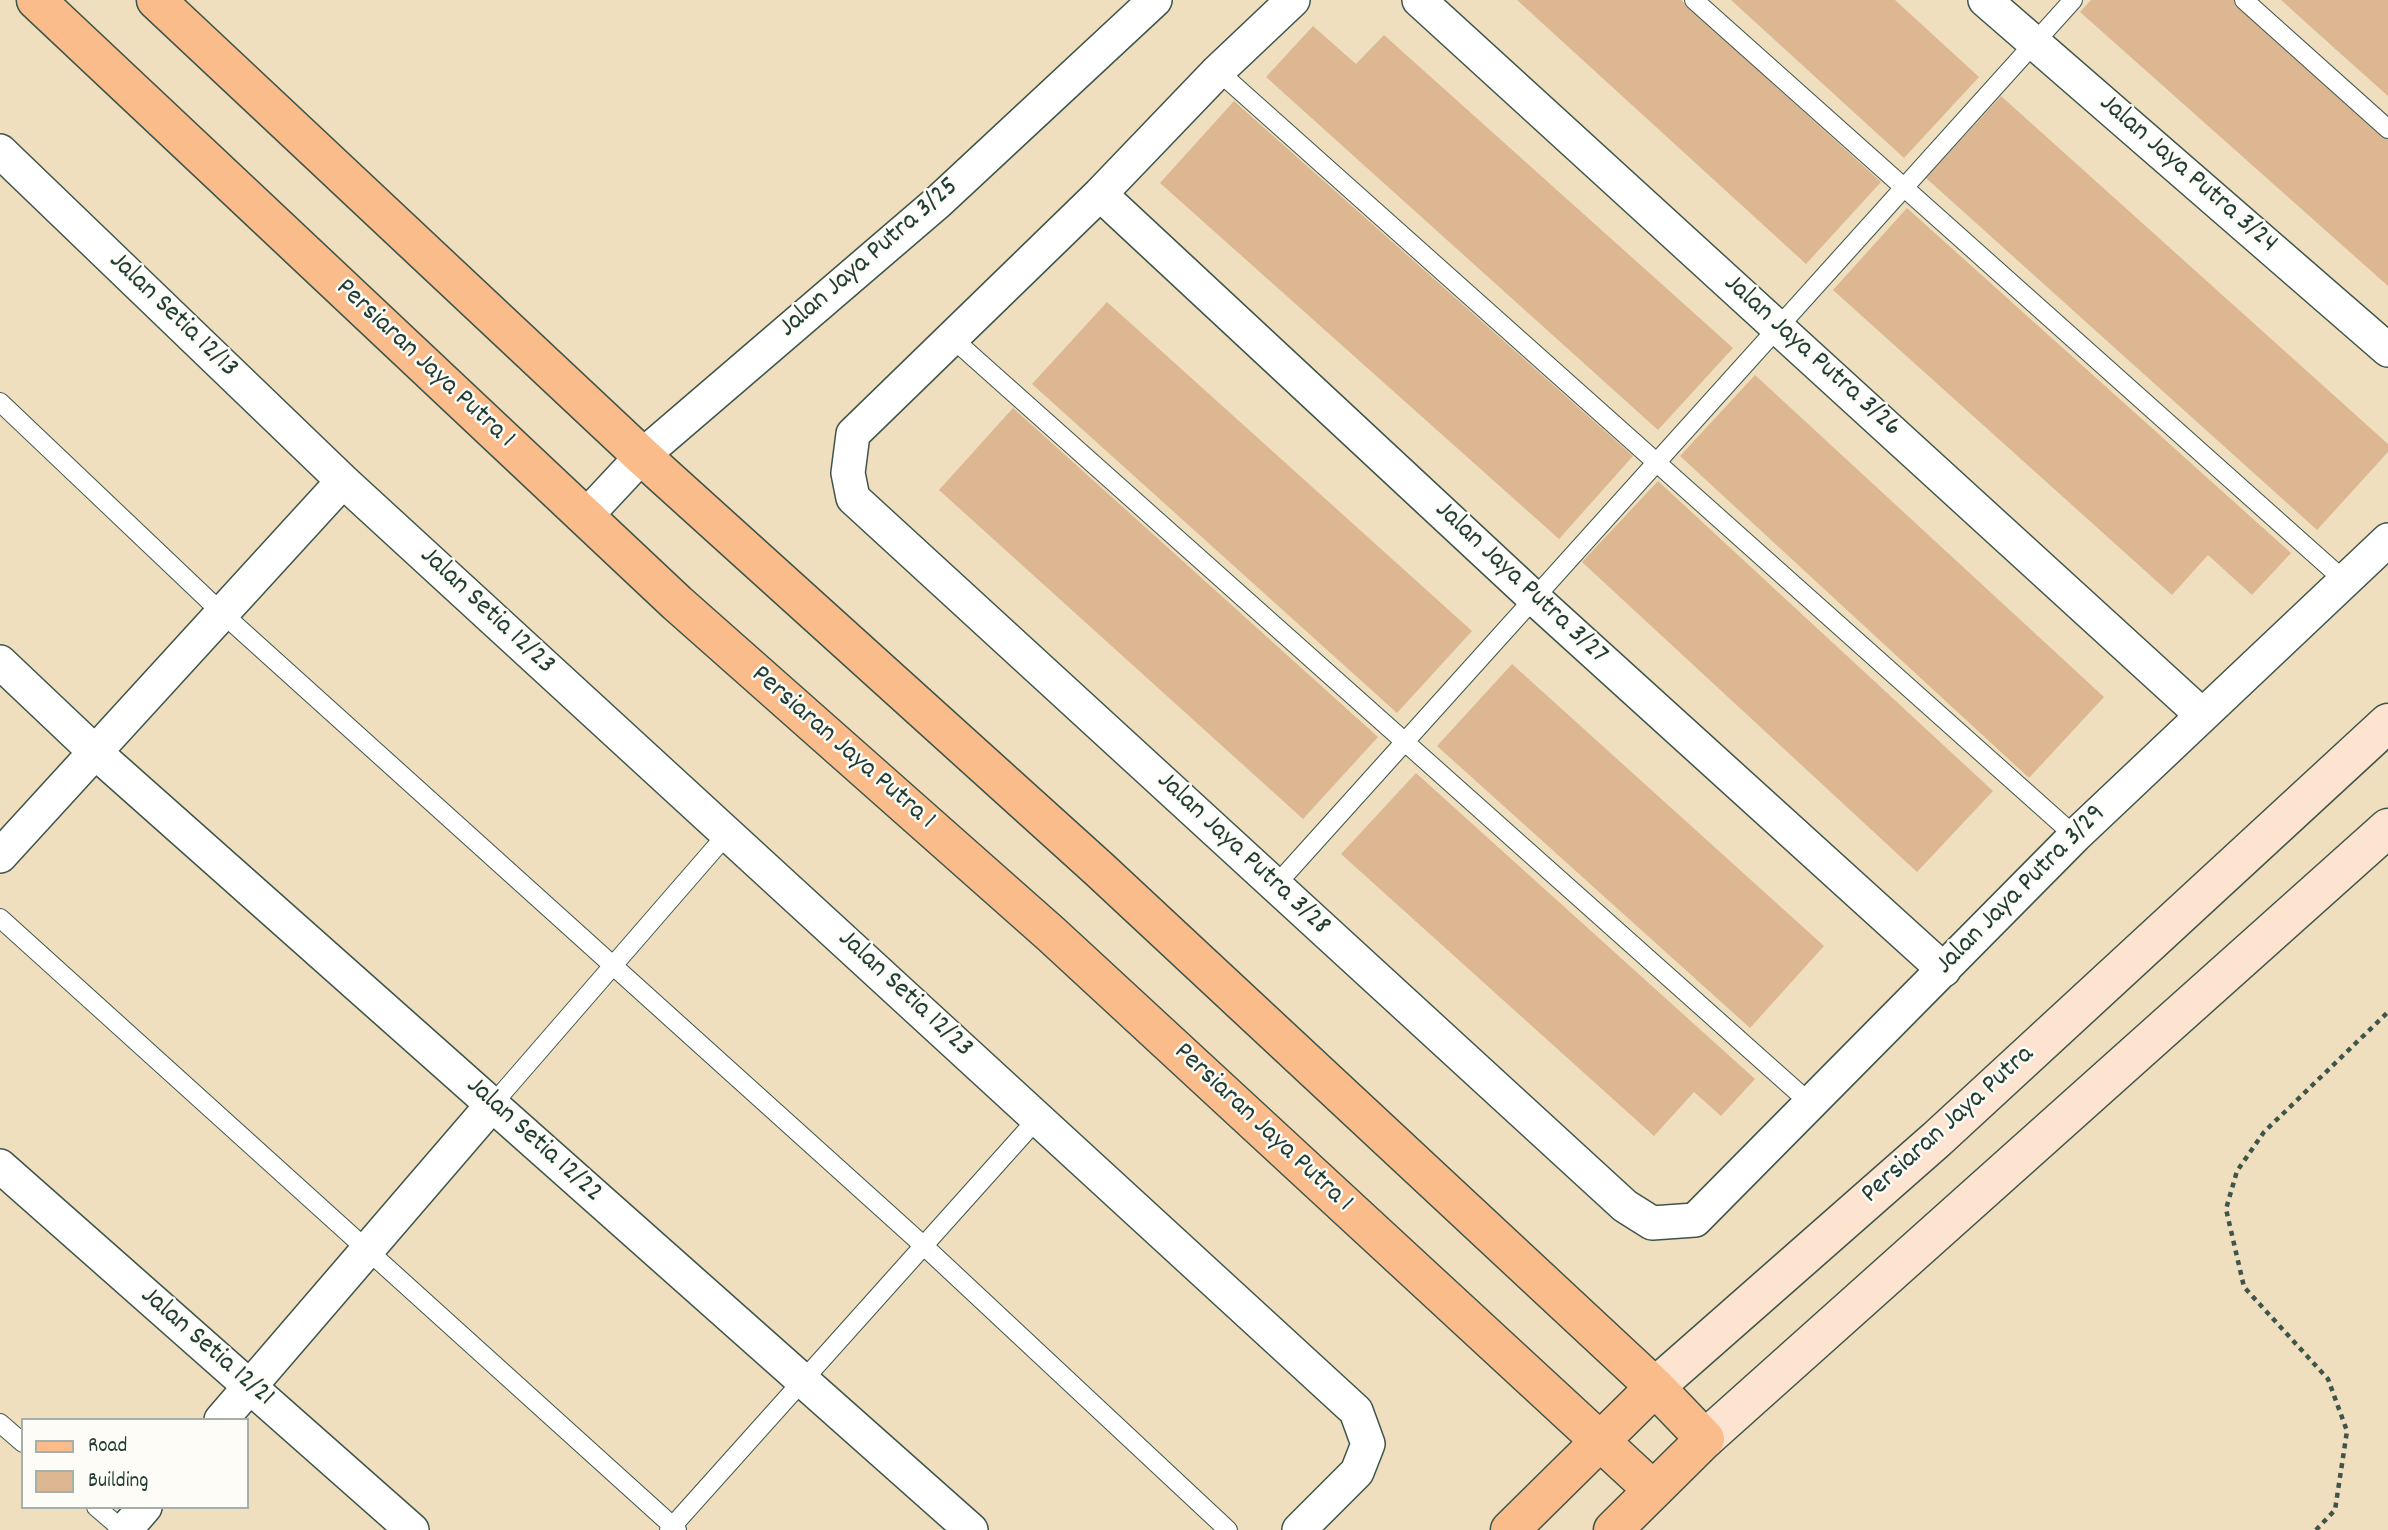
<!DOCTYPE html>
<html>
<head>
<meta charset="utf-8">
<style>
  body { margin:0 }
  #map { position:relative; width:2388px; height:1530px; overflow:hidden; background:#efdfbf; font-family:Dekko,sans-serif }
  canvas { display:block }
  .legend { position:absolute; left:21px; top:1418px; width:228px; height:91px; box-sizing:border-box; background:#fdfcf7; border:2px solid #a4b0a9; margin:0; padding:9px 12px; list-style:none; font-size:21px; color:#1f3d34 }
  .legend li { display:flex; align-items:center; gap:14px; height:35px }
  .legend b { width:35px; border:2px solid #a4b0a9 }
</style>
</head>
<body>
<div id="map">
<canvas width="2388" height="1530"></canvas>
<ul class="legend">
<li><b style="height:9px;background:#fabc8b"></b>Road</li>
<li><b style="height:19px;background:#ddb792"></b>Building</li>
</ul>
</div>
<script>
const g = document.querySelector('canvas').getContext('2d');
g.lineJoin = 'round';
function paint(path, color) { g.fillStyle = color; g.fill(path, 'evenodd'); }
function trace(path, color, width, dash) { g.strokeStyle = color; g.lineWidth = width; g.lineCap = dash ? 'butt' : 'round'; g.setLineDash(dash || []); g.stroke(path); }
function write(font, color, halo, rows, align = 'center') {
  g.font = font + ' Dekko,sans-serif'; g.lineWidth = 5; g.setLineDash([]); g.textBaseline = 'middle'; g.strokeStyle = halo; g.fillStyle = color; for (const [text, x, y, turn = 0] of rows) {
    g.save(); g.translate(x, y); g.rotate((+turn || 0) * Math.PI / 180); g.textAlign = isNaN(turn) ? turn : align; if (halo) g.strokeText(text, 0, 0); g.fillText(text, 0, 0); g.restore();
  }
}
paint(new Path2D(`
  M1517,0h164l200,182 -75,82z
  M1731,0h164l84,77 -75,81z
  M2091,0h143l154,138v148l-308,-274z
  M2281,0h107v96l-56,-50z
  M1313,26l43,38 28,-29 349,313 -75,82 -392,-353z
  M2001,96l387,348v8l-71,78 -391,-352z
  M1234,101l399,355 -74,83 -399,-356z
  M1907,208l384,345 -39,42 -44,-40 -36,40 -339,-305z
  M1107,302l365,329 -75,82 -365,-329z
  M1755,375l349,322 -75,81 -349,-322z
  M1013,408l365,329 -75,82 -364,-329z
  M1658,481l335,310 -76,81 -335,-310z
  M1512,664l312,282 -74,82 -313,-282z
  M1416,773l339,306 -34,37 -27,-24 -40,44 -313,-282z`), '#ddb792');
const lane = new Path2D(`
  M1694,0l652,582
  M2244,0l144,129
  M1218,71l857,765
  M952,338l859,766
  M0,402l222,211 702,633 304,284
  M1275,886l798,-886
  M0,918l677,612
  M492,1105l236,-272
  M0,1423l23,20
  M96,1507l27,23
  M669,1530l369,-412`);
const street = new Path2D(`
  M1293,0l-75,71 -118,123 -247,240 -5,39 5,25 772,708 27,17 43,-3 380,-384 313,-296
  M1419,0l783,715
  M1985,0l403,350
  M0,151l343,330 1013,930 12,33 -11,28 -58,58
  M1100,194l434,404 410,372
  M585,517l57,-61 296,-254 217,-202
  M0,662l95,90 876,778
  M0,856l343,-375
  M0,1166l412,364
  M221,1420l271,-315
  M125,1530l20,-23`);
const secondary = new Path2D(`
  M1655,1387l282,-248 451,-416
  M1705,1439l683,-611`);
const primary = new Path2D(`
  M36,0l641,603 374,331 602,556
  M156,0l486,456 457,413 556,518 50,52 -92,91
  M1510,1530l145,-143`);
trace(lane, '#3e5549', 20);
trace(street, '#3e5549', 36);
trace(secondary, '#3e5549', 41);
trace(primary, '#3e5549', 41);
trace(new Path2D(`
  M2316,1530l19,-20 12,-79 -19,-52 -84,-92 -18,-78 11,-38 27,-39 124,-120`), '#3e5549', 4.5, [5, 5]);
trace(lane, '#fff', 18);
trace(street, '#fff', 33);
trace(secondary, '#fde4d1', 38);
trace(primary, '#fabc8b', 38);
write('28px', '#1f3d34', '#fdfcf7', [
  ["Jalan Jaya Putra 3/24",2187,175,41],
  ["Jalan Jaya Putra 3/25",870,259,-41],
  ["Jalan Setia 12/13",172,316,44],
  ["Jalan Jaya Putra 3/26",1811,357,42],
  ["Persiaran Jaya Putra 1",424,365,43],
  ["Jalan Jaya Putra 3/27",1520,584,43],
  ["Jalan Setia 12/23",486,612,43],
  ["Persiaran Jaya Putra 1",842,749,41],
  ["Jalan Jaya Putra 3/28",1242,855,43],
  ["Jalan Jaya Putra 3/29",2022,891,-45],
  ["Jalan Setia 12/23",904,995,43],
  ["Persiaran Jaya Putra",1949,1126,-42],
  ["Persiaran Jaya Putra 1",1262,1129,43],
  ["Jalan Setia 12/22",533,1141,42],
  ["Jalan Setia 12/21",206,1348,41]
]);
</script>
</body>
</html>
